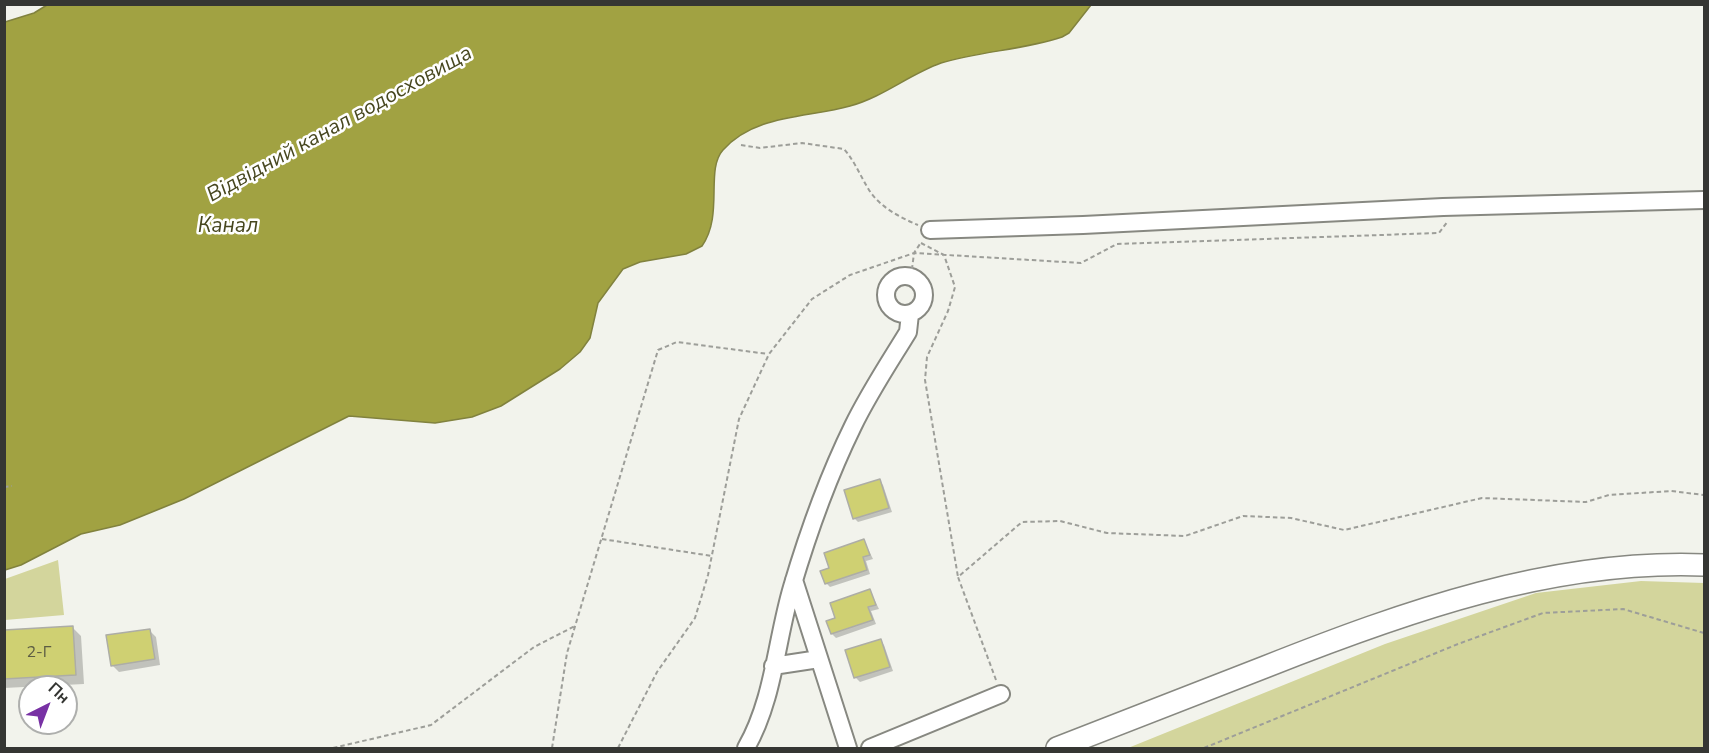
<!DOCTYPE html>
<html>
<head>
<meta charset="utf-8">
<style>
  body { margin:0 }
  #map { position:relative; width:1709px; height:753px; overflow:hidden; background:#f2f3ec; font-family:"Nunito Sans",sans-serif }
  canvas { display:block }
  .frame { position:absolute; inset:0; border:6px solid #353633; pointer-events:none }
  .north { position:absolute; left:18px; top:675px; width:60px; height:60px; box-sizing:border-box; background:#fff; border:2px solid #aeafad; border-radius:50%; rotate:42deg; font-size:16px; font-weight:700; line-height:24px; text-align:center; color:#353633 }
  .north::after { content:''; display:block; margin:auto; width:21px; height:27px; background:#7831a4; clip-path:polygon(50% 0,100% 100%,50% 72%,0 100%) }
</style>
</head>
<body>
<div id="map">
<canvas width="1709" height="753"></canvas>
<div class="frame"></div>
<div class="north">Пн</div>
</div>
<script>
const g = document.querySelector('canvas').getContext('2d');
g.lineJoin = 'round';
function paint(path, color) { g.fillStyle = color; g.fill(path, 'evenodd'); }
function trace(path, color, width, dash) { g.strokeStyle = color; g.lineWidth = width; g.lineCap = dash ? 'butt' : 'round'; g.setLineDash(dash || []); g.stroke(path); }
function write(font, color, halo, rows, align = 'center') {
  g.font = font + ' "Nunito Sans",sans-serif'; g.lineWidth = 5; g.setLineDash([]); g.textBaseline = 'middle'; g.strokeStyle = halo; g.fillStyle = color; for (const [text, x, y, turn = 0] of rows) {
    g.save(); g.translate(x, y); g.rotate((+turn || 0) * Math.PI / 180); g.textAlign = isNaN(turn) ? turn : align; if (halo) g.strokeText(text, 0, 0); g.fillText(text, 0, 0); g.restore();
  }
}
paint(new Path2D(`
  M58,560l6,55 -59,5v-41z
  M1641,581l63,2v165h-576l257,-104 151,-51z`), '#d3d59c');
const water = new Path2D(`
  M47,5v-1l1044,1 -22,28 -7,4c-39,13 -81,14 -121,26 -31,11 -58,34 -91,43 -42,12 -95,8 -127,44 -18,20 1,65 -21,96l-16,8 -46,8 -17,7 -25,34 -8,35 -10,14 -20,17 -59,37 -29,11 -37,6 -86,-7 -165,83 -64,26 -39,9 -60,31 -16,5v-548l29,-9z
  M30,695v26l-4,1 -4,-26z`);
paint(water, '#a1a242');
trace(water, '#81823e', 1.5);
paint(new Path2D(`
  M879,481l4,4 9,27 -34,10 -4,-4z
  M864,541l9,18 -7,2 4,13 -40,13 -4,-4 5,-14z
  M870,591l9,18 -8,2 5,13 -40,14 -4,-4 5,-15z
  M72,627l9,9 3,48 -80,4v-57z
  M149,630l7,7 4,28 -41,7 -7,-7z
  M880,641l4,4 9,26 -33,11 -4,-4 -9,-27z`), '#0003');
const building = new Path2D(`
  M880,479l9,29 -36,11 -9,-29z
  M864,539l6,16 -7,2 4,13 -42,14 -5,-13 9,-3 -5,-15z
  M870,589l6,16 -8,2 5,13 -42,14 -5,-13 9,-3 -5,-15z
  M73,626l3,49 -72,4v-49z
  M150,629l5,30 -44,7 -5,-31z
  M881,639l9,28 -36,11 -9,-28z`);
paint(building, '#cfd072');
trace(building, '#adada6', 1.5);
const minor = new Path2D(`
  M930,230l153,-5 360,-18 261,-7
  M886 295a19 19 0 1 1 38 0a19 19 0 1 1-38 0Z
  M794,580l54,168
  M773,666l46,-7
  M746,748c28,-49 30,-107 46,-161 16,-54 36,-110 61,-161 16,-33 36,-63 55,-94l2,-18
  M870,748l131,-54`);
const major = new Path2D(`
  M1057,748c69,-27 138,-54 208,-81 139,-55 287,-108 439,-102`);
trace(minor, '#878881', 20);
trace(major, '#878881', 24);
trace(new Path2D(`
  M741,145l19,3 42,-5 42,6c12,14 17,29 27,44 11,15 30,25 47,32
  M921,243l23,12 11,32 -7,24 -21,46 -2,23 33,197
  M911,277l3,-24 6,-9
  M4,487l8,-1
  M602,539l110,17
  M996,680l-38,-103 64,-55 38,-1 47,12 78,3 58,-20 48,2 53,12 138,-32 104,4 23,-7 62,-4 33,4
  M333,748l98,-23 103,-78 41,-21
  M552,748l15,-95 91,-303 19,-8 91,12
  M618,748l39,-76 38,-54 13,-43 31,-156 30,-65 43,-55 38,-24 64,-22 167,10 36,-19 322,-11 9,-12
  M1204,748l254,-104 85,-31 80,-4 81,24`), '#9d9e99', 2, [4.5, 3]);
trace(minor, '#fff', 16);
trace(major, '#fff', 21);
write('16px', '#5c5c43', null, [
  ["2-Г",39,653]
]);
write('italic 21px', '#47471f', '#fff', [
  ["Відвідний канал водосховища",340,125,-29],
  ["Канал",228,227]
]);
</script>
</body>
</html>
